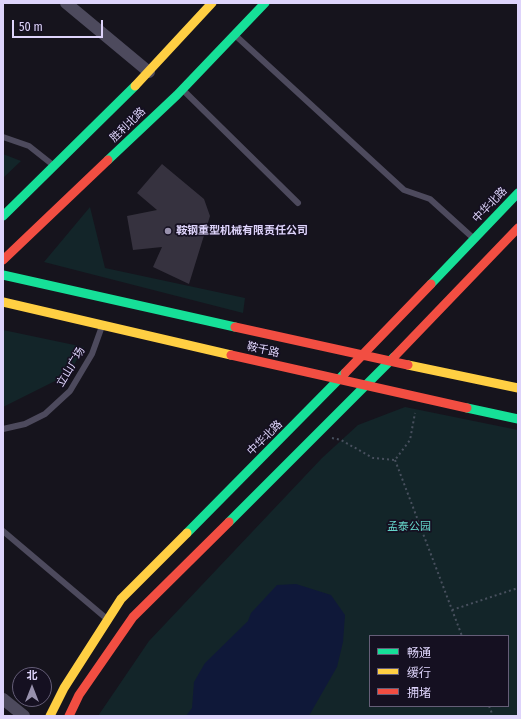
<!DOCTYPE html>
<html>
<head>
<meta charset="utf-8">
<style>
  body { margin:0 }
  #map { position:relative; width:521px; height:719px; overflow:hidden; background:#16141d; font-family:"Fira Sans Condensed","Noto Sans SC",sans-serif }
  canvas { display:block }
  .frame { position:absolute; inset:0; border:4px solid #ded4fb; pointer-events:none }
  .legend { position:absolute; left:369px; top:635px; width:140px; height:72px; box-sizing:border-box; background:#151021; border:1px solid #655e78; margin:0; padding:5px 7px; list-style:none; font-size:12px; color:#ded4fb }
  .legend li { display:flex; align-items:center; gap:8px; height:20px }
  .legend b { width:20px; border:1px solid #655e78 }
  .north { position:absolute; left:12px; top:667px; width:40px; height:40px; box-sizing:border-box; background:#151021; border:1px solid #655e78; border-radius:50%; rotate:0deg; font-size:11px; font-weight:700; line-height:16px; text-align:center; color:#ded4fb }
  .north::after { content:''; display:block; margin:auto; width:14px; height:18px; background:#9891ad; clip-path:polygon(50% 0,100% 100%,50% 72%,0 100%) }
  .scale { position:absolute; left:12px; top:20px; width:91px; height:18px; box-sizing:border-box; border:2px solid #ded4fb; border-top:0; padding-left:5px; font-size:12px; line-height:14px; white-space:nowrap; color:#ded4fb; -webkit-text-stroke:3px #151021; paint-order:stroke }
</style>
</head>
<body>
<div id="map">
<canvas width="521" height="719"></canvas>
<div class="frame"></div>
<ul class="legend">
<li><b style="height:5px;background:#16e098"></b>畅通</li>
<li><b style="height:5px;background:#ffcf43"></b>缓行</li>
<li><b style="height:5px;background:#f24e42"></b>拥堵</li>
</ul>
<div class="north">北</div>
<div class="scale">50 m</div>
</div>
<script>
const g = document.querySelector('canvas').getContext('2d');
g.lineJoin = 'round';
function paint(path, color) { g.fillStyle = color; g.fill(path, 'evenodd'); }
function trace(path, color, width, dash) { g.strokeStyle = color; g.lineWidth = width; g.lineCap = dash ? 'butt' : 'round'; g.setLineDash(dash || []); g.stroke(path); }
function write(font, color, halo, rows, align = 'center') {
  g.font = font + ' "Fira Sans Condensed","Noto Sans SC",sans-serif'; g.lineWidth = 3.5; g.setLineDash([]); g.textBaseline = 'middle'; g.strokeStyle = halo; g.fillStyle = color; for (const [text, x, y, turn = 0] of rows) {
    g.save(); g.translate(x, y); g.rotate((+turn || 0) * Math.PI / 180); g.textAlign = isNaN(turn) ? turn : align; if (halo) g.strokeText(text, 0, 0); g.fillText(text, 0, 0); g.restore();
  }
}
paint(new Path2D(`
  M3,154l18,7 -18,17z
  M90,207l15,61 140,30 -2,15 -199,-51z
  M3,330l81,17 -15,27 -66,33z
  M405,407l113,23v286h-420l51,-75 173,-183 36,-33zM370,636h138v70h-138z`), '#132529');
paint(new Path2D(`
  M296,584l35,11 14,20 -2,27 -6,25 -27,47 -2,2h-122l6,-8 2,-26 11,-19 43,-42 3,-8 26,-28z`), '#0f1839');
paint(new Path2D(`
  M162,164l42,35 6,17 -21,68 -36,-17 9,-20 -29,3 -6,-34 30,-6 -20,-17z`), '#36323f');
trace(new Path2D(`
  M332,438l9,2 32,18 22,2 15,-20 5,-27
  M395,460l67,176
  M452,610l66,-22
  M489,706l4,10`), '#48505e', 2, [2, 3]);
trace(new Path2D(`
  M236,36l168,154 26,9 42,38
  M184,91l114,112
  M3,137l26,9 24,19
  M3,429l22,-5 20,-10 25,-23 22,-37 9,-25
  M3,531l104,88`), '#4d4a5d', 6);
trace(new Path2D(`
  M66,3l83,69
  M3,699l21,17`), '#4d4a5d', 12);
trace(new Path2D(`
  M108,160l69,-65 88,-92
  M3,216l132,-130
  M3,275l232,52
  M431,284l87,-91
  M467,408l51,11
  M229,522l165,-165
  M187,533l158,-160`), '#16e098', 9);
trace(new Path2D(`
  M135,86l77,-83
  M3,302l228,53
  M408,365l110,23
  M50,716l14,-28 57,-89 66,-66`), '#ffcf43', 9);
trace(new Path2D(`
  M3,260l105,-100
  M235,327l173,38
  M231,355l236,53
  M394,357l124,-129
  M345,373l86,-89
  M69,716l10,-21 54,-78 96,-95`), '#f24e42', 9);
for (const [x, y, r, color] of [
  [168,231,4,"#9891ad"]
]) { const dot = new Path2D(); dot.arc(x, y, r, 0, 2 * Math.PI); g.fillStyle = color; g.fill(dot); trace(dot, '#151021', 1.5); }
write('11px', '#ded4fb', '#151021', [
  ["胜利北路",128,125,-44],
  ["中华北路",490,205,-46],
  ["鞍千路",263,350,13],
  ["立山广场",71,367,-59],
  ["中华北路",265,438,-45]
]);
write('bold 11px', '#ded4fb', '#151021', [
  ["鞍钢重型机械有限责任公司",176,231]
], 'left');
write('11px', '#66d5ca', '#151021', [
  ["孟泰公园",409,527]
]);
</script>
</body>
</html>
